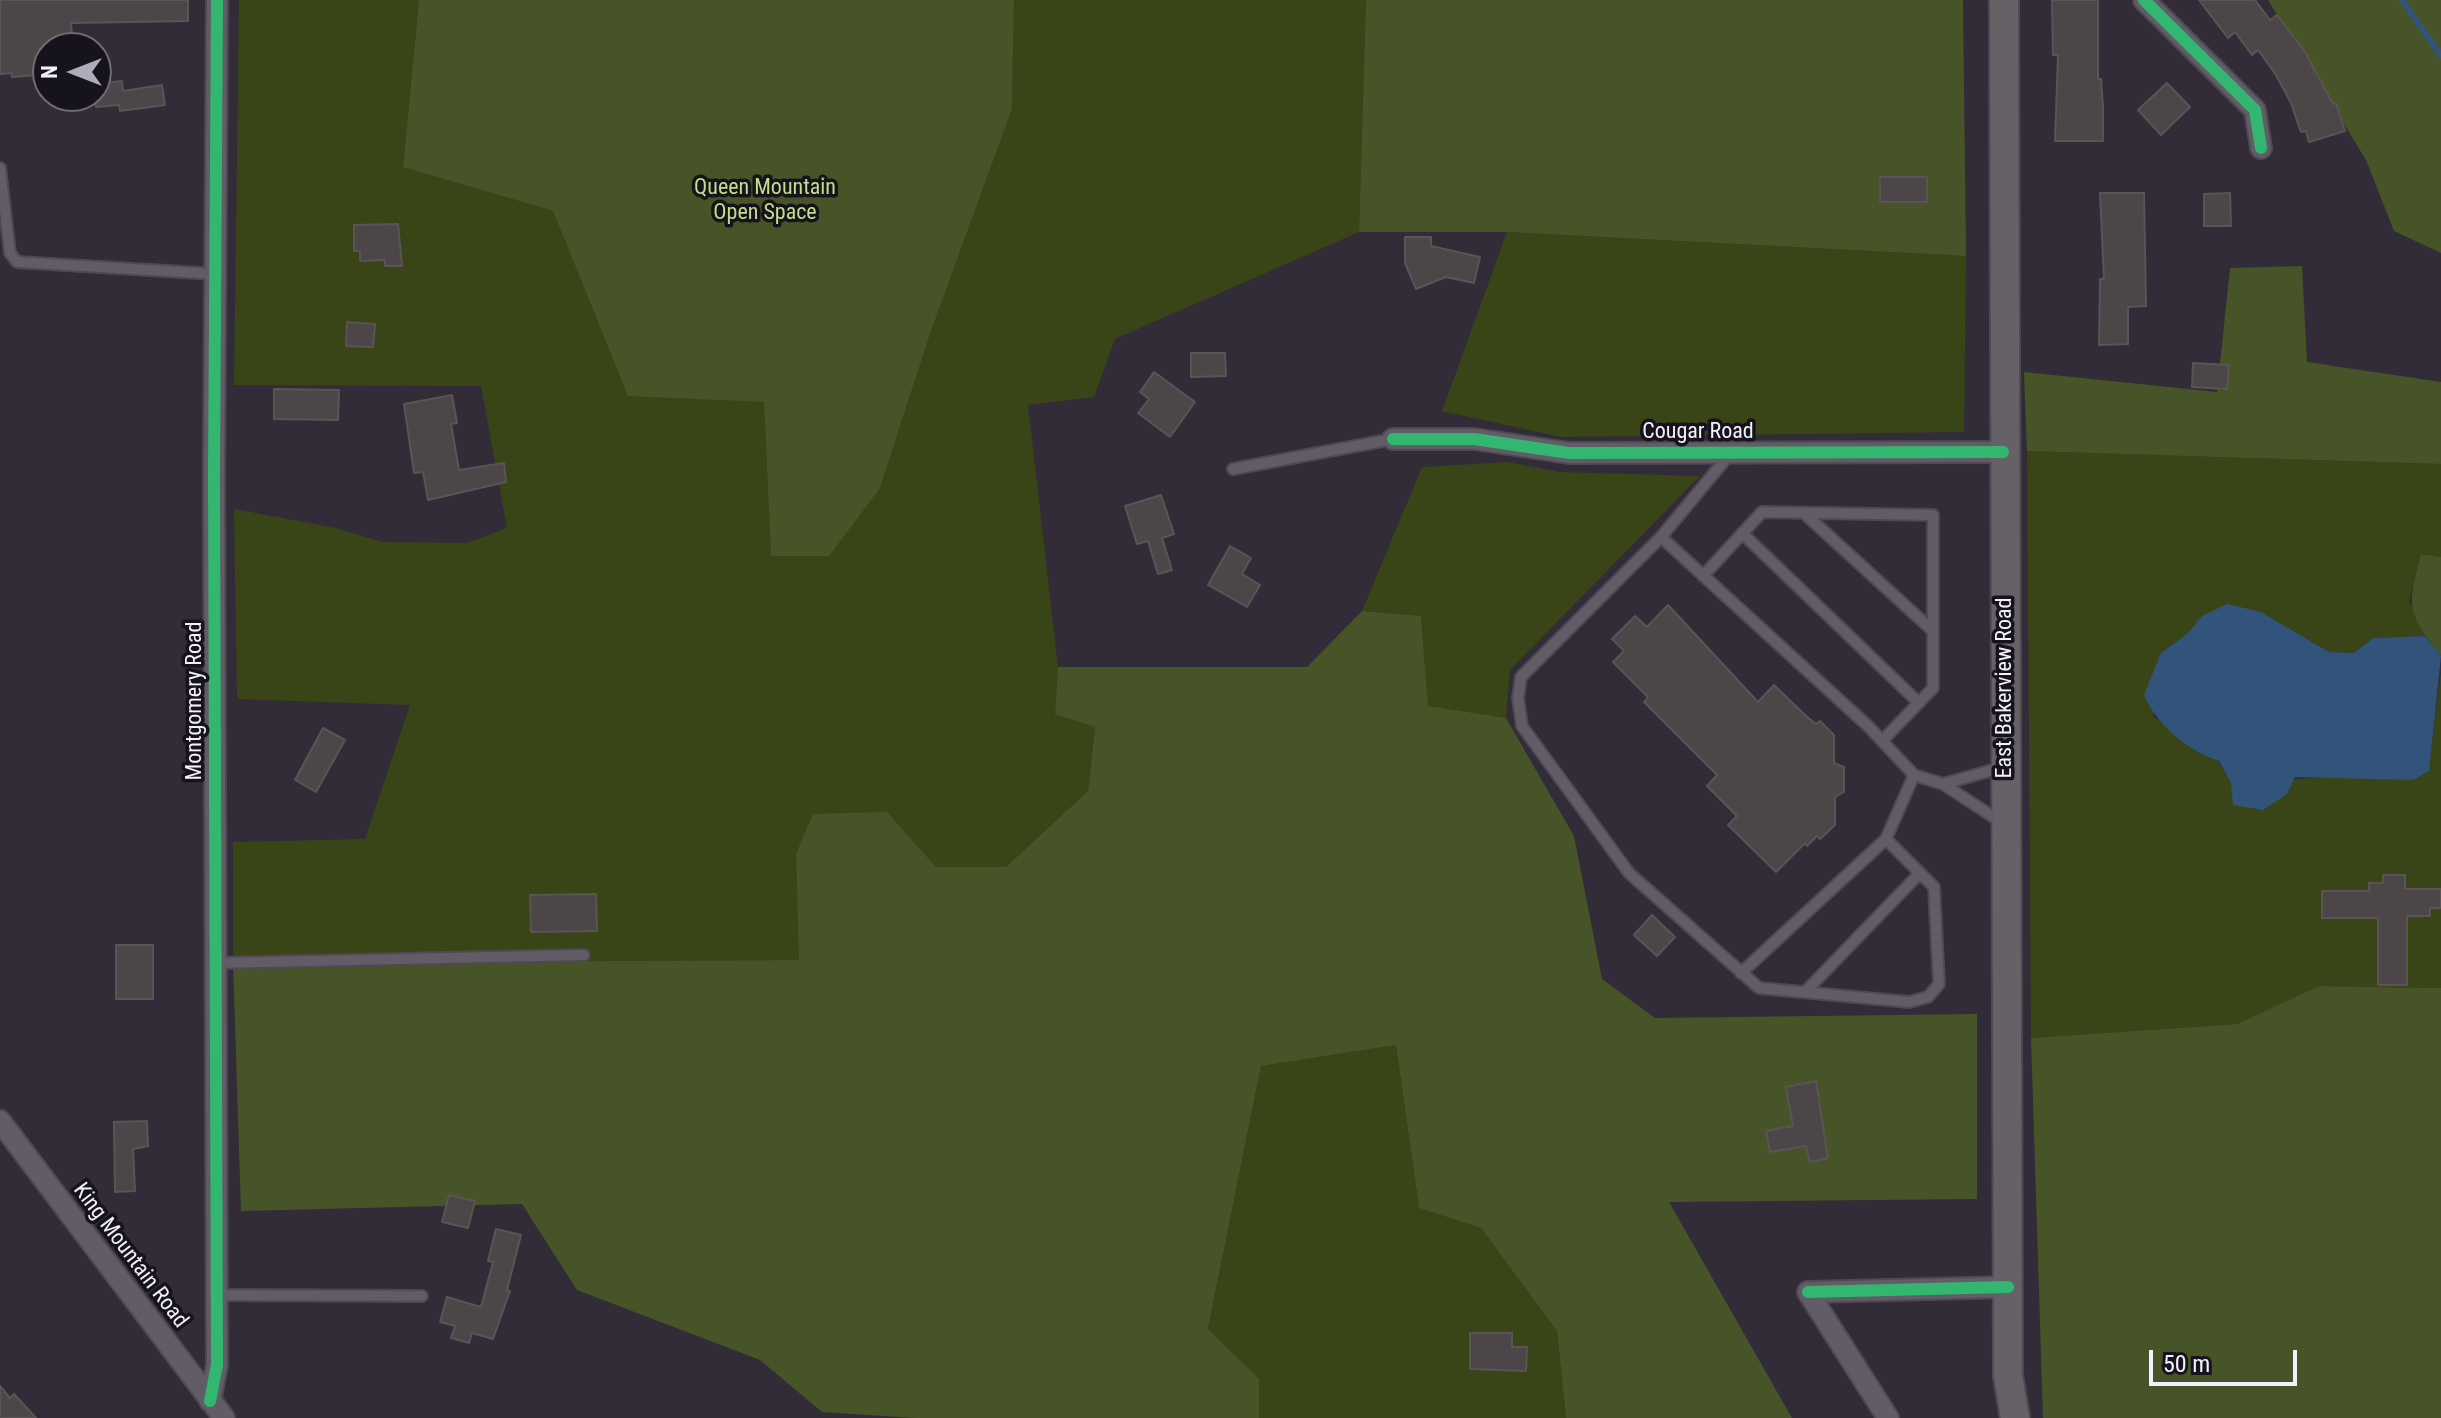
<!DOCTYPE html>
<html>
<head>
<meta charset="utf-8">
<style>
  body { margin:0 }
  #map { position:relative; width:2441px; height:1418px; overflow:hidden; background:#312c38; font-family:"Roboto Condensed",sans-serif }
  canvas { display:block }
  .north { position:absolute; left:32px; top:32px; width:80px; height:80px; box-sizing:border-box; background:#16131c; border:2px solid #6f6b76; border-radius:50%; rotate:270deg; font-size:22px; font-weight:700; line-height:32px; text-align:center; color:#f4effd }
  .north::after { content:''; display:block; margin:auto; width:28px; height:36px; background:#b0abb8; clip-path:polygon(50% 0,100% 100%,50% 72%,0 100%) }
  .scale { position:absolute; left:2149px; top:1350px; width:148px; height:36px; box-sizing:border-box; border:4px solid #f4effd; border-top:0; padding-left:10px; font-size:24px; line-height:28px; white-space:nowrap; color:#f4effd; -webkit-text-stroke:6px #16131c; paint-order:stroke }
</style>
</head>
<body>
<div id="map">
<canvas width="2441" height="1418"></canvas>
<div class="north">N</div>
<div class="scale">50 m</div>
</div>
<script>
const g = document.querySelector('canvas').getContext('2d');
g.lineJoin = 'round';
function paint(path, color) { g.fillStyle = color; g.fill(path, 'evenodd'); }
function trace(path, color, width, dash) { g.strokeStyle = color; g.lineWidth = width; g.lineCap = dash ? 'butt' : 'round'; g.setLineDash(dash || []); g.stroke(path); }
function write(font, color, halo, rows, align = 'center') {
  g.font = font + ' "Roboto Condensed",sans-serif'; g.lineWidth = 7; g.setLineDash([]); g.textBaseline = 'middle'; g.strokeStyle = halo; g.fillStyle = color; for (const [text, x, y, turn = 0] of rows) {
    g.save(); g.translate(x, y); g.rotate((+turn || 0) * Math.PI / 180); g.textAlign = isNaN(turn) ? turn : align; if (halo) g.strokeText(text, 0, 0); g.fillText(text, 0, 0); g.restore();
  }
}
paint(new Path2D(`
  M239,0h180l-16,167 150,44 75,184 136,7 7,154 109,-68 51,-157 81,-222 2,-109h352l-7,232 -244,107 -21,58 -66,8 30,262 -3,46 40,14 -7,64 -82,76h-70l-50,-55 -90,42 4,106 -567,3v-121l132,-3 45,-134 -173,-6 -3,-190 102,19 46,14 85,1 40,-15 -26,-142 -247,-1z
  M1507,232l459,24 -2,176 -403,5 -119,-26z
  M2027,451l414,13v93l-20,-3 -12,47 16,35 -52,2 -19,15 -25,-1 -68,-40 -59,4 -14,17 -27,20 -8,64c24,15 39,35 65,44l13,22 197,-12 13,-99v316l-122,-2 -82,38 -206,14z
  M1509,462l50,10 141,4 -190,194 -4,48 -78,-11 -7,-91 -59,-5 60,-144z
  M1396,1045l23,163 62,20 76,103 9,87h-307l-1,-39 -50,-49 53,-264z`), '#394517');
paint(new Path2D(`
  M419,0h595l-2,109 -81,222 -51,157 -51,68h-58l-7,-154 -136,-6 -75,-185 -150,-44z
  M1366,0h597l3,256 -459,-24h-148z
  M2268,0h173v253l-47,-22 -28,-71z
  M2302,266l5,96 134,20v82l-414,-13 -3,-79 193,20 13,-124z
  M2421,554l20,3v99c-35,-44 -34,-50 -20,-102z
  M1362,611l59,5 7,90 78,12 68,118 28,143 53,39 322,-4v185l-308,3 123,216h-226l-9,-87 -76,-103 -62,-20 -23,-163 -135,21 -53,263 51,50v39h-345l-92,-6 -62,-52 -183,-70 -55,-86 -281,7 -8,-248 566,-3 -3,-106 17,-40 74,-2 49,55h70l82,-76 7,-64 -40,-13 3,-47h249z
  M2319,986l122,2v430h-398l-12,-380 206,-14z`), '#475427');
paint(new Path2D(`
  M2227,604l34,8 68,40 25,1 19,-15 52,-2 16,20 -12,115 -16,9 -118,-3 -8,17 -24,16 -30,-5 -2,-22 -12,-22c-31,-10 -63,-37 -75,-66l17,-42 27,-20 14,-17z`), '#33547a');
trace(new Path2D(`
  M2402,0l39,56`), '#33547a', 6);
const building = new Path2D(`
  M0,0h188v21l-117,2 2,25h-25v22l-10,1v4l-26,2v-4l-12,1z
  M2052,0h46v79h3l2,29v33h-48l3,-86h-5z
  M2199,0h56l15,20 7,-5 28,37 28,52 3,-1 9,28 -36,11 -3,-11 -5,1 -10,-29 -15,-28 -18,-25 -6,5 -17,-23 -7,6z
  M122,81l1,10 39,-6 3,20 -45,6 -1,-6 -23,2v-23z
  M2167,83l23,24 -29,28 -23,-25z
  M1880,177h47v25h-47z
  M2100,193h44l2,113 -18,1v37l-29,1 1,-66h4z
  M2230,193l1,33h-27v-32z
  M398,224l4,42h-17v-6l-25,1v-10h-6v-26z
  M1405,237h26v9l49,11 -6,26 -28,-6 -30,12 -11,-26z
  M347,322l28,2 -2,23 -27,-1z
  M1191,353h34l1,23 -35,1z
  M2193,363l36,2 -2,24 -35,-2z
  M1154,372l41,30 -25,35 -32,-24 11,-14 -9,-7z
  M274,389l65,1 -1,30 -64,-1z
  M452,395l5,28 -6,1 8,46 45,-7 2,19 -78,18 -5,-28 -9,1 -10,-69z
  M1161,495l13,39 -12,4 10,32 -14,4 -10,-33 -11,3 -12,-38z
  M1230,546l21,12 -9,16 18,11 -13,22 -39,-22z
  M1668,605l90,97 16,-17 32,31 10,8 4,-3 14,14v28l10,4v25l-9,5v28l-15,14 -3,-3 -10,10 -2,-3 -29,29 -48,-47 9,-9 -30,-30 10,-11 -73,-73 4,-5 -35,-35 11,-11 -12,-12 23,-23 12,11z
  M323,728l22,12 -29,52 -21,-12z
  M2383,875h22v14h36v19h-11v8h-23v69h-29v-67h-56v-27h47v-8h14z
  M596,894l1,37 -66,1 -1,-37z
  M1652,915l23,22 -18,19 -23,-21z
  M116,945h37v54h-37z
  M1816,1081l12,77 -18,4 -4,-16 -36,6 -4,-21 27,-5 -7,-39z
  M147,1121l1,25 -15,3 2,42 -20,1 -1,-70z
  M449,1195l26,6 -7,27 -26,-6z
  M496,1229l25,6 -14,55 3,1 -17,48 -21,-6 -3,10 -18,-5 4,-12 -15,-4 7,-25 34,10 12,-45 -5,-1z
  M1470,1333h42v14h15l-1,24 -56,-2z
  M0,1386l10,12 4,-4 22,24h-36z`);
paint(building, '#4c4649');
trace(building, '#5a5455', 2);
const service = new Path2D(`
  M0,168l10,85 7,9 199,12
  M1730,454l-69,83 208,190 45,48 29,9
  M1233,469l160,-30
  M1805,514l128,117
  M1742,533l177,170
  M1661,537l-140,140 -3,21 4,28 107,147 130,115 150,14 19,-5 11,-13 -5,-97 -48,-48 28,-64
  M1703,576l59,-64 171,3v173l-51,53
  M2001,822l-58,-38 60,-17
  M216,963l368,-8
  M1741,973l145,-134
  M1805,992l115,-119
  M217,1295l205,1`);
const minor = new Path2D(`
  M2144,0l111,110 6,38
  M1393,439h81l95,14 434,-1
  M0,1121l224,297
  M1808,1292l200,-5
  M1808,1292l80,126
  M210,1401l7,-36 -3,-889 3,-476`);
const secondary = new Path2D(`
  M2004,0l4,1376 7,42`);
trace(service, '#4e4953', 14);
trace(minor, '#4e4953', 24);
trace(secondary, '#4e4953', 32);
trace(service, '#615c66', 10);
trace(minor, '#615c66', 20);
trace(secondary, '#666167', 28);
trace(new Path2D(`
  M2144,0l111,110 6,38
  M1393,439h81l95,14 434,-1
  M1808,1292l200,-5
  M210,1401l7,-36 -3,-889 3,-476`), '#33b770', 12);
write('22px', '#c2dd8b', '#16131c', [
  ["Queen Mountain",765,188],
  ["Open Space",765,213]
]);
write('22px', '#f4effd', '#16131c', [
  ["Cougar Road",1698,432],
  ["East Bakerview Road",2005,688,-90],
  ["Montgomery Road",195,701,-90],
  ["King Mountain Road",130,1256,53]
]);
</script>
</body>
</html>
